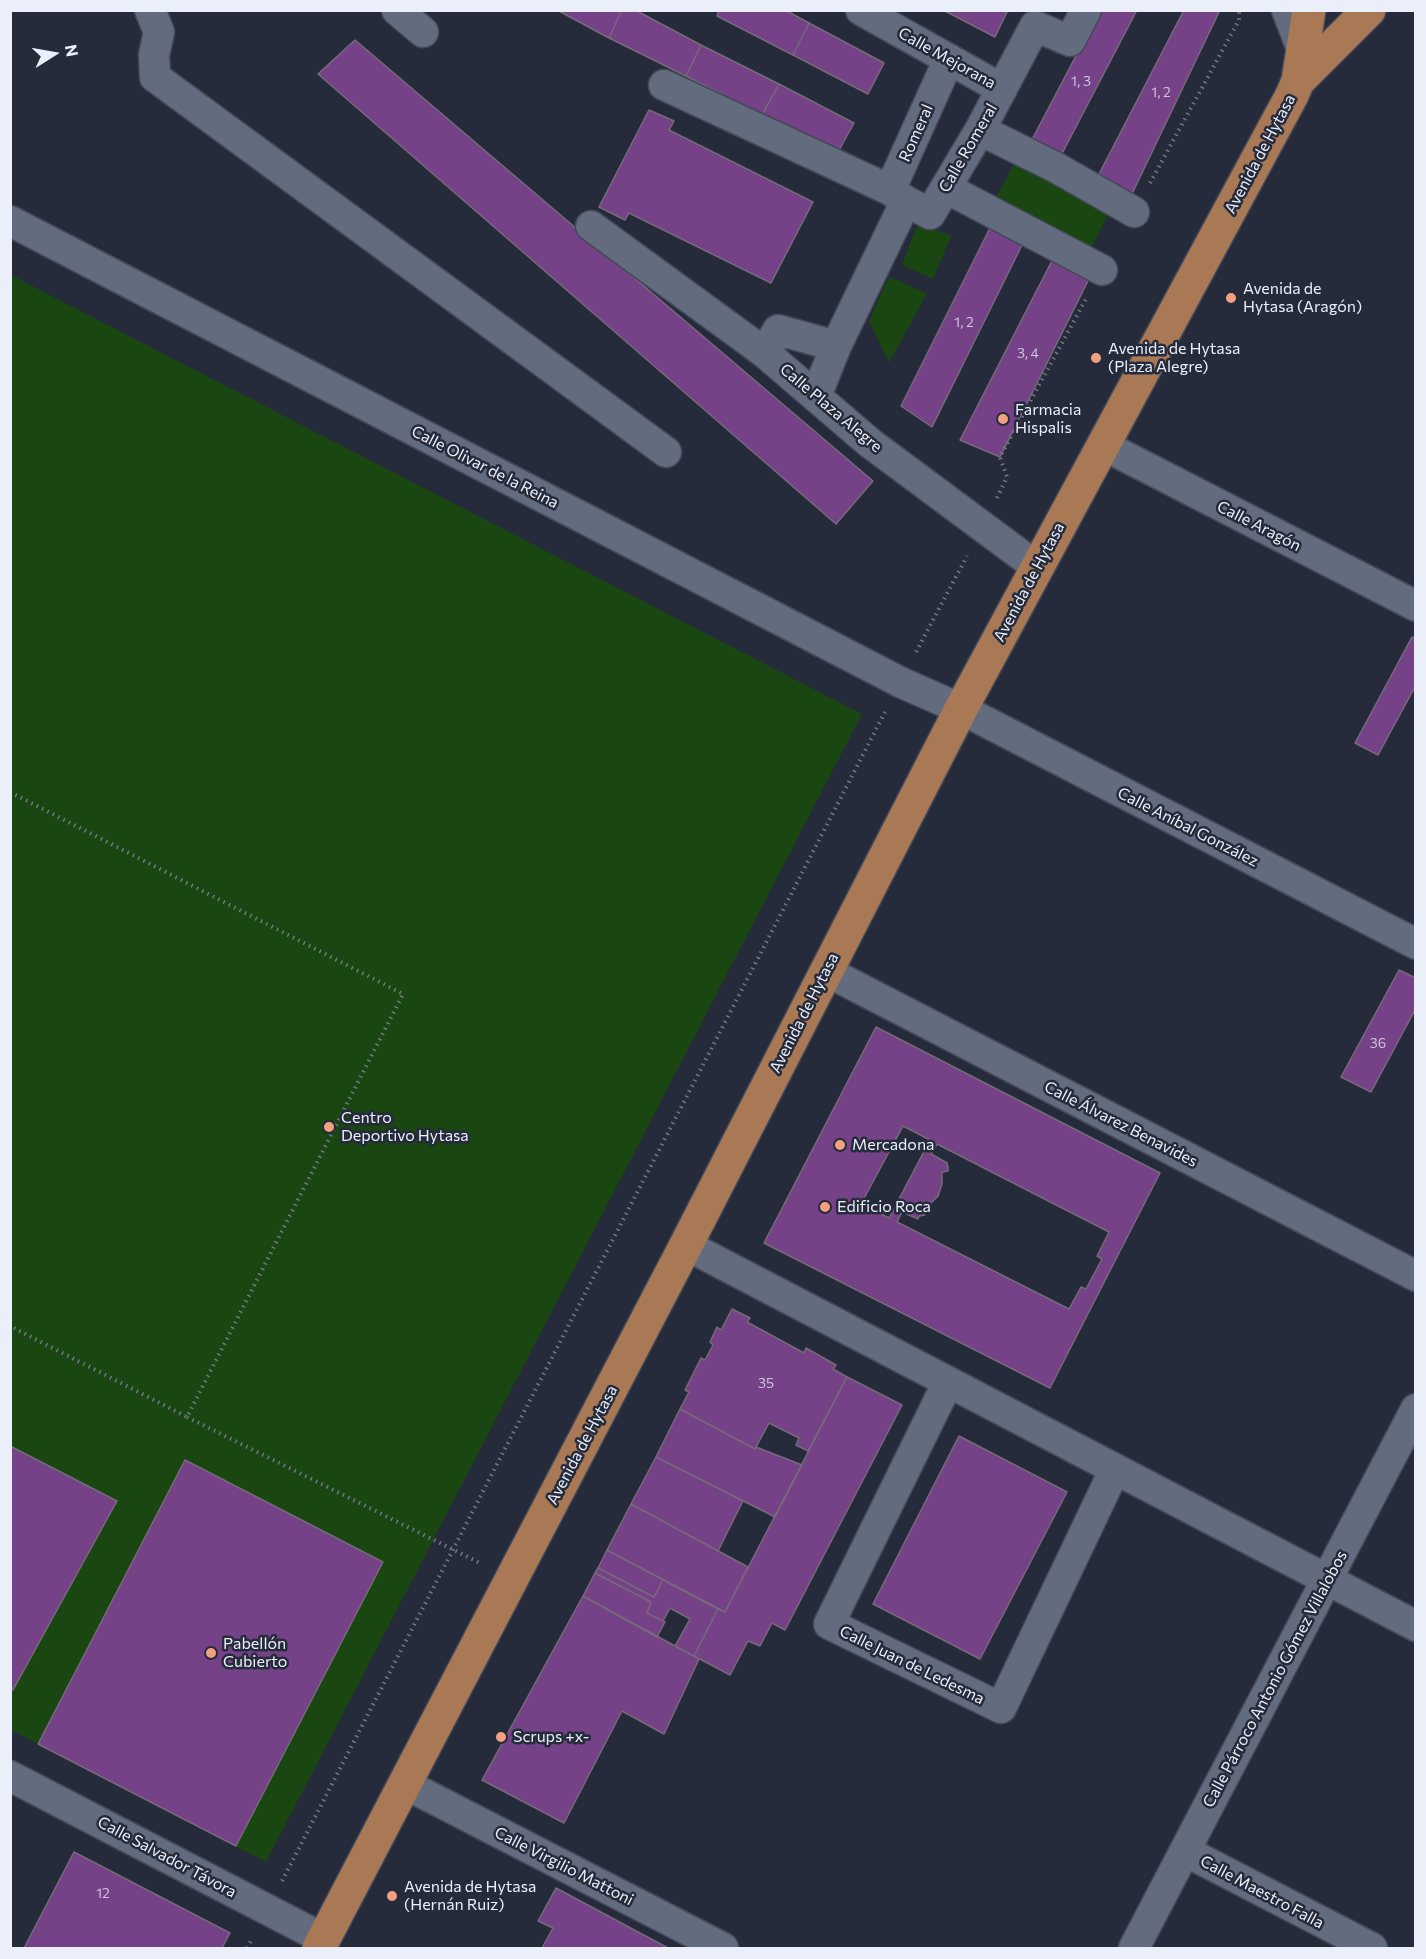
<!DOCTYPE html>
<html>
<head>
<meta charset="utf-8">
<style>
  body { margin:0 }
  #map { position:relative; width:1426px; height:1959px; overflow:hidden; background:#252b3b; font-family:Commissioner,sans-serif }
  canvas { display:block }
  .frame { position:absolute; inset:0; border:12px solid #ebeffa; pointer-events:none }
  .north { position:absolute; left:24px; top:24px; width:60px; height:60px; -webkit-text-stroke:4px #252b3b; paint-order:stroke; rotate:79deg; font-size:16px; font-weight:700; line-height:24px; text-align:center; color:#ebeffa }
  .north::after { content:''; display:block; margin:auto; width:21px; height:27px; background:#ebeffa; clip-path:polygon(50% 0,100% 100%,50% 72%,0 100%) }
</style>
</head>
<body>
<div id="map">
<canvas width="1426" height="1959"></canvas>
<div class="frame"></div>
<div class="north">N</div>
</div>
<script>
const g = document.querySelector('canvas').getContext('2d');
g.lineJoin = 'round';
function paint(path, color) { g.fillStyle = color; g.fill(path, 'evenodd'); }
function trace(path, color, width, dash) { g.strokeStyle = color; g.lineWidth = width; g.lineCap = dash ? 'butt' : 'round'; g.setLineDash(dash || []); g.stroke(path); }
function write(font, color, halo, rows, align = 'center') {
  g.font = font + ' Commissioner,sans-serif'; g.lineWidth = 5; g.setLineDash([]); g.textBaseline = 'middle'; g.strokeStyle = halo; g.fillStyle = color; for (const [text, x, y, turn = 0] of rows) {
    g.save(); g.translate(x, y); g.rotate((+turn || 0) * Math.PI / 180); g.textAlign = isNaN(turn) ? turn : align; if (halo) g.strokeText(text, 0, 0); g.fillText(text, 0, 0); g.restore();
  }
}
paint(new Path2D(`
  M1019,155l93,52 -26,51 -97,-48z
  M918,223l33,13 -18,43 -31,-14z
  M11,275l851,439 -596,1148 -255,-132z
  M889,277l38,16 -38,70 -20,-42z`), '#194611');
const building = new Path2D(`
  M557,10h65l-13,28z
  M622,10h13l66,35 -15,31 -77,-38z
  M719,10h66l24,13 -16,32 -76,-39z
  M943,10h65l-13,27z
  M1100,10h37l-82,157 -29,-16z
  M1184,10h36l-89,186 -32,-22z
  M809,23l75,40 -16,31 -75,-39z
  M355,40l518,441 -37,43 -518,-450z
  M701,45l78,39 -17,31 -76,-39z
  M779,84l75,39 -17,31 -75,-39z
  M649,110l25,11 -5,9 144,72 -42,81 -142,-70 -4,7 -26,-13z
  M993,222l33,15 -94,190 -31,-21z
  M1059,247l36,20 -95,190 -40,-17z
  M1412,637l4,2v46l-38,70 -23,-12z
  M1399,970l17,8v30l-45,84 -30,-15z
  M876,1027l284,146 -110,215 -286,-145zM903,1126l27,14 -41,78 -28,-14zM937,1144l172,88 -12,24 5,3 -16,30 -5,-2 -12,22 -172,-87 5,-10 16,7 1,-3 6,-1 -1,-5 14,-14 4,-12v-12l6,-1v-3l-1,-5 -16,-9z
  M732,1309l18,9 -3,4 57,31 2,-5 30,17 -3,4 14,8 -39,74 -12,-6 3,-7 -30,-15 -14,26 -75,-40 9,-17 -4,-2 16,-32 4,2 8,-15 -3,-3 7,-15 4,3z
  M847,1377l55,28 -117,225 -13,-7 -12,23 -12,-5 -18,34 -36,-19 24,-47 7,3z
  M680,1409l75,40 1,-2 46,18 -27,52 -119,-60z
  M959,1436l108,56 -87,167 -107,-55z
  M10,1446l107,55 -104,189 -3,-1z
  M656,1457l87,44 -25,50 -87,-47z
  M185,1460l198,102 -147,284 -198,-102z
  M631,1504l117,63 -23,45 -118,-62z
  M607,1550l56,30 -9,17 -56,-29z
  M598,1568l56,29 9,-17 55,29 -24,47 -19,-10 15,-27 -20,-11 -7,13 -16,-8 4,-11 -56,-29z
  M595,1573l56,29 -4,11 18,9 -8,15 -74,-41z
  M583,1596l116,63 -35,75 -42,-23 -58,112 -82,-43z
  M74,1852l156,81 -8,15h-198z
  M556,1888l112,60h-126l11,-20 -15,-7z`);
paint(building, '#754187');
trace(building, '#776a7b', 1.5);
const street = new Path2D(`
  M150,10l9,22 -5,23 1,22 511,375
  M397,10l26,22
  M861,10l141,79
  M1287,10l16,42
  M949,59l-59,131 16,11 24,13 50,-84 55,-104 35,15 16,-31
  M664,85l226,105
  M980,130l75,37 79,45
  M946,188l156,82
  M10,221l890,461 61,27 455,235
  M591,226l174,127 105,90 167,124
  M765,353l13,-23 58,16 70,-145
  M816,396l20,-50
  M1103,445l313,161
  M826,971l590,305
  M686,1245l730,381
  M948,1382l-119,242 172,84 114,-239
  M10,1776l314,163
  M405,1784l318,164
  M1185,1851l187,97
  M1134,1948l282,-539`);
const primary = new Path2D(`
  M1298,81l71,-71
  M319,1948l367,-703 275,-536 331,-614 6,-14 11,-71`);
trace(street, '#434956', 33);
trace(primary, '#434956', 36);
trace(new Path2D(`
  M1150,183l89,-163v-10
  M997,498l10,-21 -7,-20 87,-160
  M916,652l51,-96
  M10,792l393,202 -216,423 -177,-91
  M187,1417l295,147
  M282,1881l603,-1169
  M247,1948l5,-9`), '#737886', 4, [1.5, 4.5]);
trace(street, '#636b7e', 30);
trace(primary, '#a97956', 33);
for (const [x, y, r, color] of [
  [1231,298,6,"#f3a082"],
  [1096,358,6,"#f3a082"],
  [1003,419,6,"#f3a082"],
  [329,1127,6,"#f3a082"],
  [840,1145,6,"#f3a082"],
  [825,1207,6,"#f3a082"],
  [211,1653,6,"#f3a082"],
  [501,1737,6,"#f3a082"],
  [392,1896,6,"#f3a082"]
]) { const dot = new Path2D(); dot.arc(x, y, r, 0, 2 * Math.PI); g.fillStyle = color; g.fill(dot); trace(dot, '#252b3b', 2); }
write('14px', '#cec4dd', null, [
  ["1, 3",1081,81],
  ["1, 2",1161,92],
  ["1, 2",964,322],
  ["3, 4",1028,353],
  ["36",1378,1043],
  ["35",766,1383],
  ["12",103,1893]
]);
write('16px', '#ebeffa', '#252b3b', [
  ["Calle Mejorana",947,58,29],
  ["Romeral",916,133,-66],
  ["Calle Romeral",968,148,-60],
  ["Avenida de Hytasa",1260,154,-62],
  ["Calle Plaza Alegre",831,408,40],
  ["Calle Olivar de la Reina",485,467,27],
  ["Calle Aragón",1259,526,27],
  ["Avenida de Hytasa",1029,582,-62],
  ["Calle Aníbal González",1188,827,27],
  ["Avenida de Hytasa",804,1013,-63],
  ["Calle Álvarez Benavides",1121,1124,27],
  ["Avenida de Hytasa",582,1445,-62],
  ["Calle Juan de Ledesma",912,1665,26],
  ["Calle Párroco Antonio Gómez Villalobos",1275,1679,-62],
  ["Calle Salvador Távora",167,1857,28],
  ["Calle Virgilio Mattoni",564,1866,27],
  ["Calle Maestro Falla",1262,1892,28]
]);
write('16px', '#ebeffa', '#252b3b', [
  ["Avenida de",1243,289],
  ["Hytasa (Aragón)",1243,307],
  ["Avenida de Hytasa",1108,349],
  ["(Plaza Alegre)",1108,367],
  ["Farmacia",1015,410],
  ["Hispalis",1015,428],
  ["Centro",341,1118],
  ["Deportivo Hytasa",341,1136],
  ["Mercadona",852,1145],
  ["Edificio Roca",837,1207],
  ["Pabellón",223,1644],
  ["Cubierto",223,1662],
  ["Scrups +x-",513,1737],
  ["Avenida de Hytasa",404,1887],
  ["(Hernán Ruiz)",404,1905]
], 'left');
</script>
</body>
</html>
